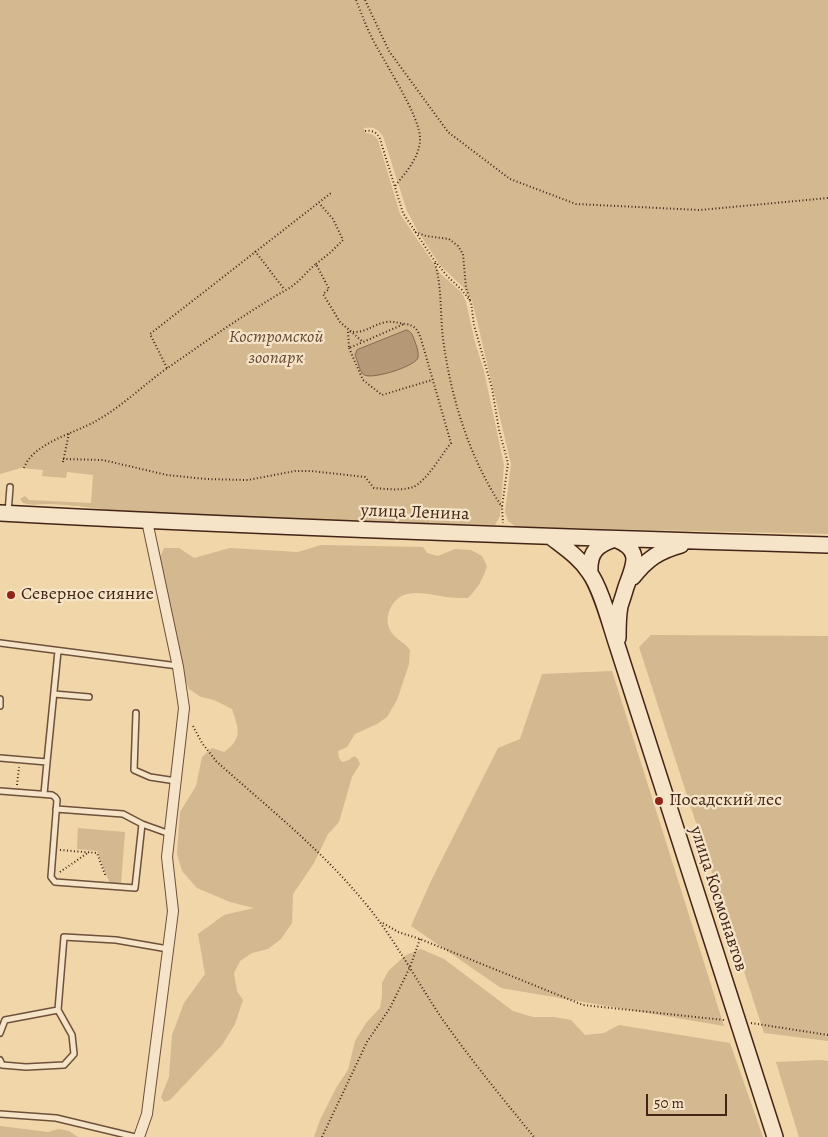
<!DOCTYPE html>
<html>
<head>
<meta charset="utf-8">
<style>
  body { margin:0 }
  #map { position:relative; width:828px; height:1137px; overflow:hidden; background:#f0d6a9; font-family:Alegreya,serif }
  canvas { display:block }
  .scale { position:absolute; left:646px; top:1094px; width:81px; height:22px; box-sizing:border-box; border:2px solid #432416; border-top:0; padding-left:6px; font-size:15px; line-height:18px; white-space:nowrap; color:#432416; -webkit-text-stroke:4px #f5e4c7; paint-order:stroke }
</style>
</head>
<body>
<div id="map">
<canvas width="828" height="1137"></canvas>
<div class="scale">50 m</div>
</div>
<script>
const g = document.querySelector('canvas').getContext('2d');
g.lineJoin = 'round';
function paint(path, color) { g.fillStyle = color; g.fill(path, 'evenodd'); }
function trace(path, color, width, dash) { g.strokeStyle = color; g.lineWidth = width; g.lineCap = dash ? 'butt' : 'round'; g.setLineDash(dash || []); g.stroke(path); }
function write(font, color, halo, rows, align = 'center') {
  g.font = font + ' Alegreya,serif'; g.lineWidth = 4.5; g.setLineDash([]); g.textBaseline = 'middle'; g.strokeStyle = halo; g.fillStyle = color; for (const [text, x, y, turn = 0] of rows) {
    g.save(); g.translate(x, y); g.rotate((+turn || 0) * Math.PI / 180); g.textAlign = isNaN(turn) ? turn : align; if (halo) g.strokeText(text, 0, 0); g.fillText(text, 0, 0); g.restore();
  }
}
paint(new Path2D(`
  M0,0h828v534l-312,-7 -8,-6 -3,-9 6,-48 -39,-164 -9,-13 -23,-22 -23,-35 -10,-19 -24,-75c-5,-7 -10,-10 -19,-8l1,5c6,0 10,2 13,7l22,74 41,60 21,19 4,9 9,40 9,29 20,94 -4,51 -5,9 -216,-6 -170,-9c-20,-3 -39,-5 -59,-6 -9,0 -18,2 -27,-1l-3,-4 5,-3 4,4 62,3 2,-28 -26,-3 -1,6 -24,-2 1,-6 -22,-2 -21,6z
  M321,545l102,2 4,6 11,3 17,-7 16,1 11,6 5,10c-4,13 -9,22 -19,32 -9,0 -18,0 -27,-2 -20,-3 -41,-9 -51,13 -3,6 -3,14 -1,19 4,11 15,13 21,22l-1,14 -12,36 -10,17 -10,7 -22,10 -8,13 -9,4 1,7 3,4 7,-2 5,-4 4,3 2,5 -8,13 -13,45 -11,12 -14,29 -21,31 -1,29 -11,16 -13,10 -16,4 -12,8 -6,12 3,18 6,9 -8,24 -13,21 -52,55 -6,2 -3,-5 8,-20 3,-42 12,-32 21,-29 -7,-40 26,-19 30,-7 -24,-6 -33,-14 -15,-17 -5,-17 3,-42 16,-26 6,-29 10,-9 12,4c19,-14 15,-22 8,-43l-18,-9 -13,-3 -12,-8 -10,-27 -20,-103 5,-11h15l15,10 36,-10 68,4z
  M651,635l177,1v405l-64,-8 -125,-386z
  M612,671l112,355 -223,-38 -90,-62 20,-45 67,-133 22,-9 22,-65z
  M78,828l47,4 -4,53 -11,-1 -13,-33 -20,-2z
  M421,949l23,10 69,52 20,6h21l17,3 14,15 19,-2 15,-8 111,18 33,94h-449l6,-17 16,-32 12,-18 7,-29 11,-18 14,-15 2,-12v-13l7,-13 17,-15z
  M822,1060l6,1v76h-29l-23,-75z
  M0,1126l48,6 11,-3 10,2 9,6h-78z`), '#d3b890');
const water = new Path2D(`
  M407,330c5,2 6,6 8,12 2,5 4,11 3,16 -4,9 -49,23 -55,16 -4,-4 -5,-13 -8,-19l2,-5z`);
paint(water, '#b59977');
trace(water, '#876a50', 1);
const lane = new Path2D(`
  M8,513l2,-26
  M0,643l178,23
  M54,694l35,3
  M0,699v7
  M136,713l-2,57 16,7 26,4
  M0,758l47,4 11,-111
  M0,791l52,4 3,2 2,3 -6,77 4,5 80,6 7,-64
  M44,794l3,-32
  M56,809l67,5 19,10 28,10
  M0,1033l5,-13 53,-10
  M0,1060l2,5 24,2 38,-2 10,-11 -2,-19 -14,-25 6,-73 52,3 52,9
  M0,1114l56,4 79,19`);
const street = new Path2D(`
  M139,1137l8,-23 2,-16 24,-187 -6,-54 17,-149 -6,-41 -31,-146`);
const secondary = new Path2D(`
  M0,513c276,15 552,24 828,32
  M551,537c14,11 28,20 38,35 12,16 21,52 28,73l158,492
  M590,572c-1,-20 7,-27 25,-33 28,11 19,26 11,48 -2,7 -4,13 -6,19 -2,10 -2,22 -2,32
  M633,577c14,-18 26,-26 48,-32`);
trace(lane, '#6e503b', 8);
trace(street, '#6e503b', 12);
trace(secondary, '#432416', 18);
trace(new Path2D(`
  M356,0c5,12 9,24 15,36 11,23 50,81 49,103 0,18 -14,33 -25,47
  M365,0l24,51 59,81 62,47 66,25 124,6 128,-12
  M365,131c7,-1 12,1 15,8l23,74 31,47 14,17 14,13 9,12 3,23 18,63 7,42 9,33 -6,44 1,16
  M415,232l11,4 23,3 9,7 5,8 3,34 4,12
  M255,251l29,38
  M435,263c7,25 5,50 8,76 8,59 26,118 59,168
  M316,264l15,-12 12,-12 -10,-21 -14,-16
  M349,348l14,32 19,15 50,-15
  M167,368l-17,-34 181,-141
  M63,459l40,1 64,15 39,4 42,1 47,-9h16l54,6 9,11c13,1 27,3 39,-1 13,-5 29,-33 38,-44l-30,-104c-3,-9 -6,-14 -16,-15 -7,-1 -12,-3 -19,-2 -15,3 -22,13 -38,9l1,17 14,-6
  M63,462l6,-29
  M24,468c9,-25 51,-35 72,-47 27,-15 48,-37 73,-54 40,-28 80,-56 122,-80 9,-6 16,-16 25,-23l13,25 -6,5 17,28 23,20 41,-18
  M193,726l9,17 14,18c49,44 102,86 144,136 33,38 55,82 83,123 28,40 60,79 91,117
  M17,785l2,-18
  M60,850l37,3 9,24
  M60,872l29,-20
  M383,923l15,9 22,7 163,66 141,15
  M751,1023l77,12
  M322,1137l45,-95 23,-34 20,-41 10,-28`), '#432416', 2, [1, 2.5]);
trace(lane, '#f5e4c7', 5);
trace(street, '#f5e4c7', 10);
trace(secondary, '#f5e4c7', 15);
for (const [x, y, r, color] of [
  [11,595,5,"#8f2418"],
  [659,801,5,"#8f2418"]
]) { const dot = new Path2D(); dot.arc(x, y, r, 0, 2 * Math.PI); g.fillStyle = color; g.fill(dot); trace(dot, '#f5e4c7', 2); }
write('italic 18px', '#674934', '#f5e4c7', [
  ["Костромской",276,338],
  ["зоопарк",276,359]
]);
write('18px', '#432416', '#f5e4c7', [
  ["улица Ленина",415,513,2],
  ["улица Космонавтов",718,899,72]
]);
write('18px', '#432416', '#f5e4c7', [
  ["Северное сияние",21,595],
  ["Посадский лес",669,801]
], 'left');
</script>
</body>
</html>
